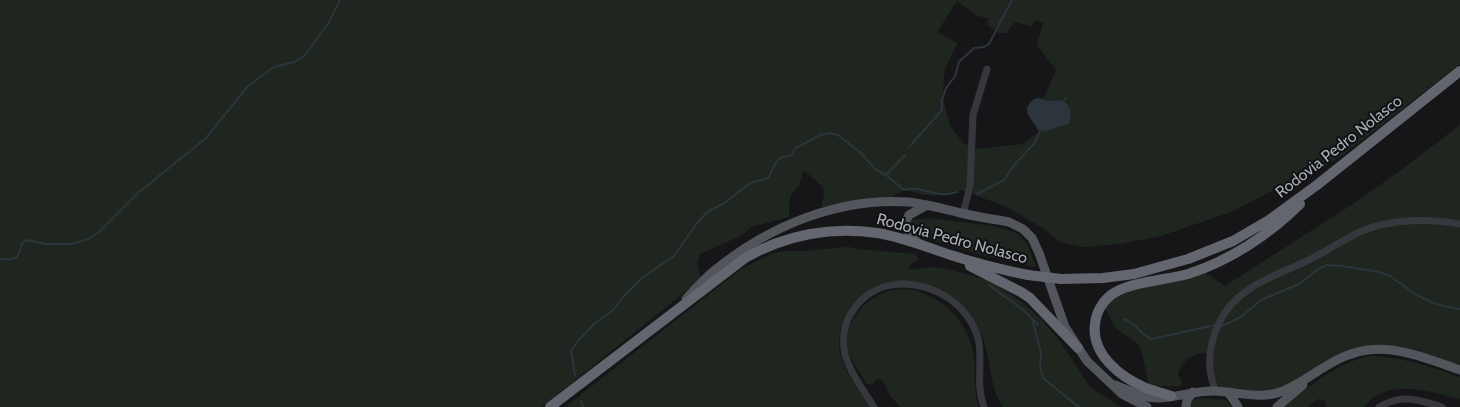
<!DOCTYPE html>
<html>
<head>
<meta charset="utf-8">
<style>
  body { margin:0 }
  canvas { display:block; background:#161618 }
</style>
</head>
<body>
<canvas width="1460" height="407"></canvas>
<script>
const g = document.querySelector('canvas').getContext('2d');
g.lineJoin = 'round';
function paint(path, color) { g.fillStyle = color; g.fill(path, 'evenodd'); }
function trace(path, color, width, dash) { g.strokeStyle = color; g.lineWidth = width; g.lineCap = dash ? 'butt' : 'round'; g.setLineDash(dash || []); g.stroke(path); }
function write(font, color, halo, rows, align = 'center') {
  g.font = font + ' Cabin,sans-serif'; g.lineWidth = 4; g.setLineDash([]); g.textBaseline = 'middle'; g.strokeStyle = halo; g.fillStyle = color; for (const [text, x, y, turn = 0] of rows) {
    g.save(); g.translate(x, y); g.rotate((+turn || 0) * Math.PI / 180); g.textAlign = isNaN(turn) ? turn : align; if (halo) g.strokeText(text, 0, 0); g.fillText(text, 0, 0); g.restore();
  }
}
paint(new Path2D(`
  M0,0h1460v64l-116,90 -47,29 -6,3 -4,-2 -8,3 -48,25 -70,24 -41,8 -37,3 -24,-5 -13,-12 -39,-23 -46,-17c-11,1 -21,6 -33,5 -8,0 -16,-4 -24,-5l-21,12 -62,5c1,-5 4,-12 3,-16 -1,-6 -16,-18 -21,-20l-4,15 -7,7 -3,9v15l-38,10 -10,9 -37,16 -4,3 -3,7 4,17 -159,128h-542zM957,1l20,15 12,2 -2,6 11,9h8l9,-11 17,5 3,-7 8,3 -6,22 19,25 -13,30 8,1 10,-1 9,10 1,10 -3,5 -28,6 -17,13 -48,5 -12,-6 -13,-17 -7,-27 1,-27 13,-29 -20,-11z
  M1460,125v240l-60,-19h-38l-40,17 -24,20 -16,9h-54l-12,-9 -8,-30c-15,-1 -27,8 -30,22l4,5 -1,6h-23l-9,-2c-3,-11 -6,-35 -13,-42 -6,-5 -14,-8 -20,-14 -6,-8 -8,-17 -15,-24l22,-14 79,-20 23,16 134,-86 42,-30z
  M928,218l65,8 24,7 11,12 8,22 -59,-13 -64,-20 -4,-10 4,-4z
  M849,247l9,2 56,5 5,5 -9,6 -1,5 22,-3 16,2 44,12 33,23 18,16 17,20 31,47 31,20h-118c-14,-21 -12,-46 -20,-69 -3,-7 -20,-28 -26,-34 -5,-5 -17,-8 -24,-11 -15,-7 -30,-15 -47,-11 -27,7 -52,45 -46,72 5,19 20,37 30,53h-305l152,-119 23,-18 31,-16 14,-3h18z
  M891,290c7,0 16,-1 23,0 31,8 57,36 60,68 2,16 -1,33 5,49h-78c-4,-4 -9,-8 -12,-13 -3,-6 -3,-13 -11,-16l-5,6h-6c-6,-10 -14,-20 -18,-31 -9,-30 17,-55 42,-63z
  M1369,356c35,1 58,10 91,21v22c-31,-8 -74,-22 -96,8h-38l1,-3 -3,-4 -6,-1 -10,8h-24c29,-23 49,-42 85,-51z
  M1197,398l29,2 6,7h-45l1,-3z`), '#1e261f');
paint(new Path2D(`
  M1040,98c4,2 8,3 12,3 2,0 6,-1 8,-1 11,3 13,16 9,24l-24,7 -7,-1c-6,-13 -19,-18 -4,-31z`), '#2c353c');
trace(new Path2D(`
  M1062,104l4,-6
  M909,147l33,-37v-10l4,-12 9,-12 4,-14 15,-14 10,-1 5,-3 23,-44
  M886,175l19,-20
  M977,194l27,-14 12,-17 18,-19 7,-15
  M0,259c16,2 19,-1 22,-16l6,-3 17,4h27l16,-5 11,-7 39,-39 68,-55 42,-52 26,-19 20,-5 10,-6 24,-32 12,-24
  M989,285l33,24 16,16
  M1124,319c14,5 16,16 28,20l63,-14
  M1033,322l8,31 -1,15 4,11 35,28
  M1222,326l19,-9 20,-17 38,-16 21,-16 7,-3 15,1 37,6 11,4 25,18 16,8 12,4 17,3
  M575,375l-4,-24 7,-10 16,-17 19,-14 12,-15 17,-17 32,-22 23,-33 10,-11 19,-10 24,-19 18,-5c6,-9 7,-23 22,-22l6,-8 24,-13 10,-2 8,2 23,18 15,17 10,5 18,15c13,-4 24,3 37,4 5,1 11,-1 17,-2
  M581,401l2,6`), '#2c353c', 2);
trace(new Path2D(`
  M963,214l7,-28 3,-71 14,-46
  M1216,391c-8,-18 -8,-33 -3,-52 14,-50 54,-59 96,-79 18,-9 35,-21 53,-29 28,-12 69,-13 98,-7
  M874,407c-10,-16 -24,-34 -29,-53 -8,-36 19,-69 56,-70 24,-1 52,12 66,32 24,31 5,60 17,91
  M1379,407c23,-14 40,-7 63,0`), '#37383d', 7);
trace(new Path2D(`
  M919,244l-10,-11 -4,-10 4,-8 18,-10
  M686,299c9,-10 19,-21 29,-29 54,-44 124,-73 194,-68 17,2 35,7 52,11 16,4 32,6 48,9l14,7 9,9 7,15 26,74 22,34 35,33 25,13
  M1115,385c13,5 28,13 43,13 19,0 38,-8 57,-7 24,1 45,9 68,0 29,-12 51,-37 85,-41 30,-4 64,10 92,20
  M1229,393l9,14
  M1186,407l1,-7 6,-8
  M1277,407l26,-22`), '#53555c', 9);
trace(new Path2D(`
  M970,266l51,26 9,6 48,50
  M1061,279l42,-1 31,-4 54,-15 45,-18 36,-21 48,-35 143,-114
  M1171,396c-8,-3 -17,-5 -25,-8 -26,-11 -55,-34 -51,-64 1,-11 7,-22 16,-29 17,-13 55,-15 77,-21 41,-13 81,-39 112,-70
  M550,407l195,-149c40,-23 86,-32 132,-25 27,4 51,15 77,23 24,8 49,14 74,19`), '#63666e', 10);
trace(new Path2D(`
  M1028,275l33,4`), '#63666e', 10);
write('16px', '#a8adb8', '#111113', [
  ["Rodovia Pedro Nolasco",1339,147,-38],
  ["Rodovia Pedro Nolasco",952,239,15]
]);
</script>
</body>
</html>
